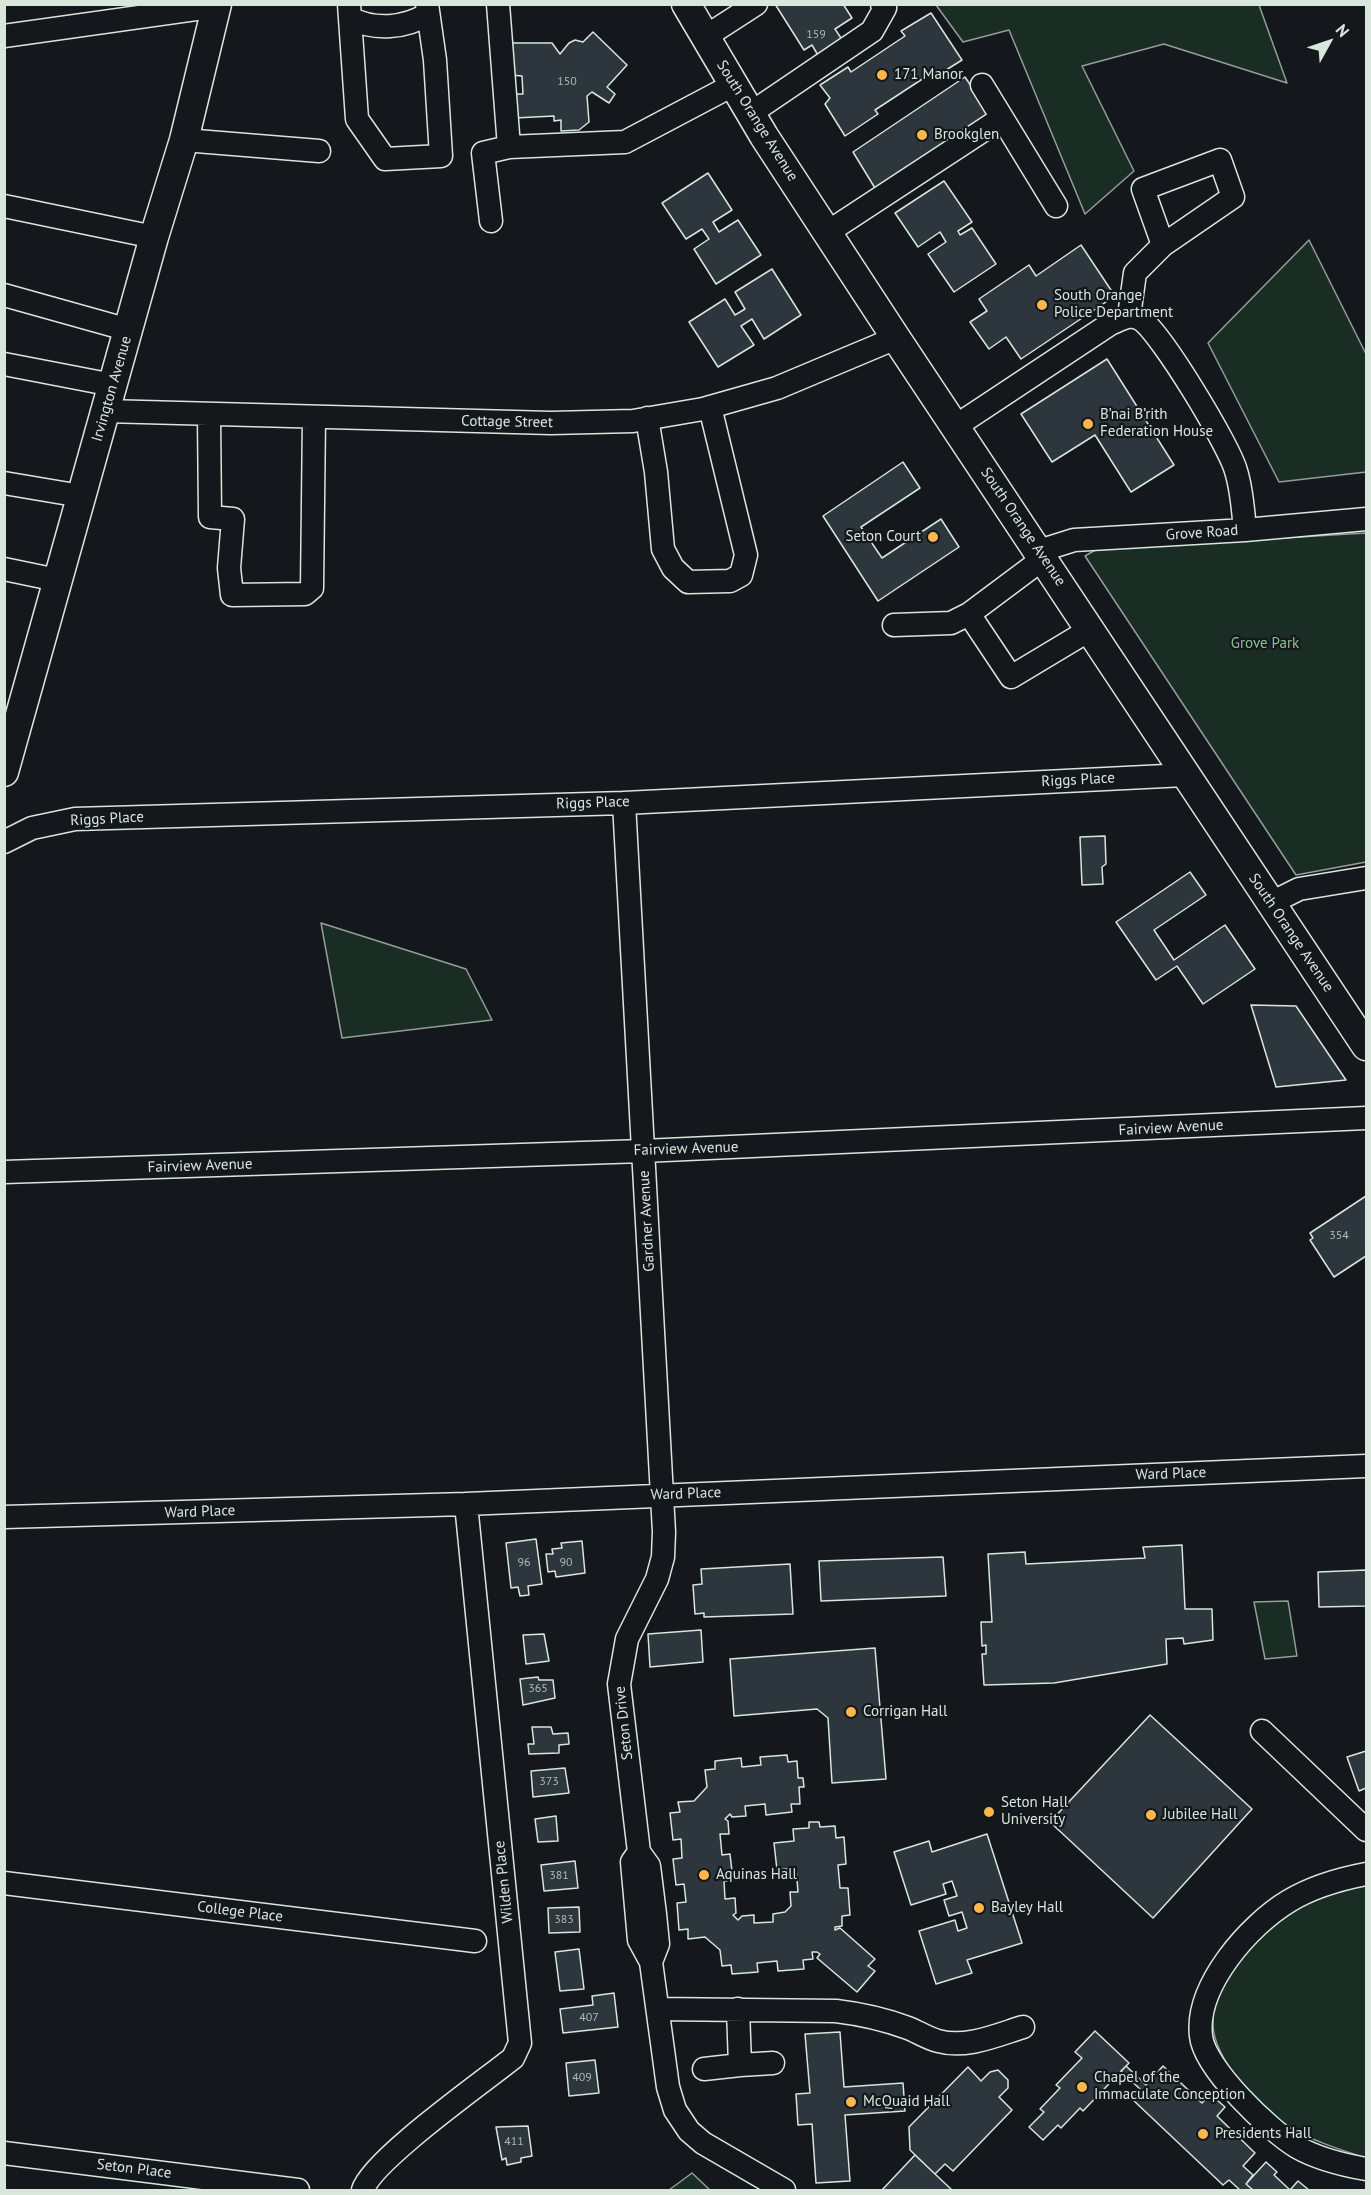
<!DOCTYPE html>
<html>
<head>
<meta charset="utf-8">
<style>
  body { margin:0 }
  #map { position:relative; width:1371px; height:2195px; overflow:hidden; background:#14181c; font-family:"PT Sans",sans-serif }
  canvas { display:block }
  .frame { position:absolute; inset:0; border:6px solid #d8e6dc; pointer-events:none }
  .north { position:absolute; left:1299px; top:12px; width:60px; height:60px; -webkit-text-stroke:4px #14181c; paint-order:stroke; rotate:50deg; font-size:16px; font-weight:700; line-height:24px; text-align:center; color:#d8e6dc }
  .north::after { content:''; display:block; margin:auto; width:21px; height:27px; background:#d8e6dc; clip-path:polygon(50% 0,100% 100%,50% 72%,0 100%) }
</style>
</head>
<body>
<div id="map">
<canvas width="1371" height="2195"></canvas>
<div class="frame"></div>
<div class="north">N</div>
</div>
<script>
const g = document.querySelector('canvas').getContext('2d');
g.lineJoin = 'round';
function paint(path, color) { g.fillStyle = color; g.fill(path, 'evenodd'); }
function trace(path, color, width, dash) { g.strokeStyle = color; g.lineWidth = width; g.lineCap = dash ? 'butt' : 'round'; g.setLineDash(dash || []); g.stroke(path); }
function write(font, color, halo, rows, align = 'center') {
  g.font = font + ' "PT Sans",sans-serif'; g.lineWidth = 4.5; g.setLineDash([]); g.textBaseline = 'middle'; g.strokeStyle = halo; g.fillStyle = color; for (const [text, x, y, turn = 0] of rows) {
    g.save(); g.translate(x, y); g.rotate((+turn || 0) * Math.PI / 180); g.textAlign = isNaN(turn) ? turn : align; if (halo) g.strokeText(text, 0, 0); g.fillText(text, 0, 0); g.restore();
  }
}
const green = new Path2D(`
  M936,5h323l28,78 -123,-39 -82,22 52,105 -49,43 -76,-184 -46,12z
  M1309,240l57,114v118l-87,10 -71,-139z
  M1366,533v329l-70,13 -211,-319 12,-7z
  M321,923l145,46 26,51 -150,18z
  M1288,1601l9,55 -32,3 -11,-57z
  M1366,1882v276c-28,-9 -55,-18 -80,-32 -28,-15 -72,-69 -73,-101 -2,-32 20,-58 39,-81 29,-32 72,-56 114,-62z
  M692,2173l18,17h-42h1z`);
paint(green, '#1a2d24');
trace(green, '#939e99', 1.5);
const building = new Path2D(`
  M775,4h68l9,14 -17,11 8,12 -24,16 -7,-12 -8,5z
  M931,13l31,47 -27,17 -2,-5 -58,38 3,4 -33,22 -20,-32 5,-6 -10,-13 28,-18 3,5 54,-36 -4,-5z
  M593,32l34,33 -20,22 8,7 -6,9 -17,-11 -5,4 2,26 -10,8 -18,1v-11l-7,1v-5l-39,2 -2,-24h10l-1,-18 -11,-1 -1,-32h42l8,11 9,-11 6,-3 8,2z
  M965,77l28,42 -115,74 -25,-41z
  M708,173l24,37 -19,12 6,10 19,-12 23,35 -45,29 -22,-35 15,-10 -7,-10 -16,10 -24,-36z
  M944,181l28,41 -14,9 2,4 12,-7 24,36 -42,28 -26,-38 18,-12 -6,-10 -22,15 -23,-34z
  M1081,245l34,51 -94,63 -15,-22 -17,12 -19,-27 17,-11 -8,-12 50,-34 7,11z
  M772,269l29,46 -37,24 -12,-20 -11,7 13,19 -36,22 -29,-45 36,-23 10,16 10,-6 -10,-17z
  M1107,359l67,106 -43,27 -36,-57 -43,27 -31,-48z
  M903,462l17,26 -59,39 21,31 59,-39 18,28 -81,54 -55,-85z
  M1105,836l1,28 -4,3 1,17 -21,1 -2,-48z
  M1190,872l16,23 -52,35 20,30 51,-35 30,44 -52,35 -26,-38 -21,14 -40,-58z
  M1251,1005l45,1 50,74 -70,7z
  M1366,1196v60l-32,21 -24,-37 3,-2 -3,-5z
  M536,1539l6,45 -14,2 1,9 -9,1 -2,-9 -7,1 -5,-45z
  M582,1541l3,32 -29,4 -1,-6 -7,1 -2,-18h7l-1,-5 10,-1 -1,-5z
  M1182,1545l3,64h27l1,31 -29,4 -1,-6 -17,1 1,25 -113,19 -70,2 -2,-31h4v-9l-4,1 -1,-24h11l-4,-68 37,-2 1,12 119,-6 -2,-11z
  M943,1557l3,39 -125,5 -2,-40z
  M790,1564l3,50 -89,3v-4l-9,1 -2,-29 9,-1 -1,-15z
  M1366,1570v36l-47,1 -1,-35z
  M701,1630l2,32 -53,5 -2,-33z
  M544,1634l5,27 -23,3 -3,-29z
  M875,1648l11,131 -54,4 -4,-65 -11,-9 -83,7 -4,-57z
  M538,1677l1,3h14l2,18 -32,7 -3,-26z
  M1150,1715l102,94 -99,109 -103,-96z
  M532,1727h19l2,7 15,-1 1,11 -10,1v8l-30,1 -1,-10h6z
  M1366,1751v37l-7,3 -12,-34z
  M787,1755l1,7 9,-1 1,17h5l1,9h-5l1,17h-9l1,8 -26,3 -1,-11 -20,2 1,10 -14,1 -2,-3 -5,5 3,2 1,13h-9l2,21 8,-1 3,26 -9,1 1,18 10,-1 1,15 -3,2 5,5 4,-4 12,-1v8l19,-1v-8l12,-2 6,-6 -1,-14h8l-2,-24 -19,2 -3,-27 20,-2 -1,-12 16,-1v-6h10l1,5 15,-1 1,12 8,-1 2,27 -8,1 2,23h8l2,27 -8,1v10l-7,1v3l5,-2 35,31 -7,7 7,5 -18,21 -40,-34 3,-4 -3,-2h-5l1,7 -10,1 1,9 -26,2 -1,-10 -20,2 1,9 -26,2 -1,-9 -9,1 -2,-16 -15,-13 -17,2v-10l-9,1 -2,-27 9,-1 -2,-18 -8,1 -3,-26 9,-1 -1,-19 -8,1 -3,-27 10,-1 -2,-10 16,-1 13,-14 -2,-17 10,-1v-8l26,-3 1,9 19,-2 -1,-8z
  M565,1768l4,25 -36,4 -2,-26z
  M556,1816l2,25 -20,1 -3,-23z
  M987,1834l35,109 -55,17 5,13 -36,11 -17,-53 36,-11 3,11 9,-3 -5,-16 -13,4 -5,-16 13,-4 -5,-15 -9,3 3,10 -35,11 -17,-53 35,-11 3,11z
  M575,1861l3,27 -34,3 -3,-26z
  M579,1907l1,25 -31,1 -1,-25z
  M579,1949l5,40 -24,2 -5,-39z
  M614,1993l4,34 -55,6 -3,-24 33,-4 -1,-9z
  M1095,2031l34,32 -46,48 -3,-3 -19,20 -3,-3 -15,15 -14,-13 15,-15 -4,-3 20,-21 -4,-3 26,-27 -7,-6z
  M840,2032l4,55 59,-4 2,28 -60,4 5,66 -34,2 -4,-59 -14,1 -2,-31 14,-1 -5,-59z
  M595,2060l4,33 -30,3 -3,-33z
  M1126,2066l20,19 17,-19 39,37 9,-10 6,7 8,7 -8,9 38,37 -12,13 10,9 -7,9 7,6h-13l-11,-10 -6,5 -91,-86 9,-9 -20,-19z
  M968,2067l13,14 9,-9 8,-2 10,10v8l-9,9 13,13 -59,61 -8,-7 -10,10 -25,-24 -1,-23z
  M528,2126l4,30 -11,2v4l-14,3 -1,-7 -4,2 -6,-33z
  M915,2155l20,19 17,16h-70z
  M1266,2162l11,10 -3,3 16,15 8,-9 11,9h-56l-7,-6z`);
paint(building, '#2c363c');
trace(building, '#d8e6dc', 1.5);
const minor = new Path2D(`
  M349,4l8,115 28,40 56,-3 -6,-96 -8,-56
  M498,4l11,143 116,-5 108,-57
  M350,18c25,13 55,10 78,-4
  M4,36l213,-30
  M705,37l51,-33
  M982,85l74,121
  M751,113l121,-82 13,-23 -3,-4
  M184,140l135,11
  M4,206l150,31
  M491,221l-8,-68 26,-6
  M828,232l174,-114
  M4,295l125,35
  M1129,316l6,-43 28,-28 70,-48 -13,-37 -77,29 20,56
  M4,364l109,21
  M105,411l446,12 82,-2 70,-12 74,-21 119,-50
  M209,415l1,102 23,2 -4,49 3,27 73,-1 7,-6 2,-171
  M647,418l9,54 7,77 10,19 15,14 42,-1 11,-6 5,-20 -36,-148
  M956,426l154,-102c10,-4 20,-11 30,-5 19,10 90,128 96,152 6,19 7,39 9,59
  M4,483l77,13
  M1039,551l35,-11 171,-10 121,-11
  M1044,558l-75,56 42,63 80,-48
  M4,569l53,11
  M894,625l57,-2 18,-9
  M624,803l40,729 -1,25 -6,22 -30,60 -8,45 20,168 10,14 6,48 3,30 -7,18
  M4,842l28,-14 43,-9 549,-16 561,-28
  M1271,903l28,-14 67,-11
  M4,1172l639,-21 723,-33
  M4,1517l462,-13 900,-38
  M1262,1731l104,99
  M639,1852l-7,10 7,78 12,22 17,125 7,23 14,21 14,12 81,47
  M1366,1874c-26,5 -54,13 -77,27 -40,24 -94,85 -88,135 3,32 69,95 96,111 21,12 46,18 69,22
  M4,1883l471,58
  M658,2009l178,2c25,3 48,8 72,17 10,4 19,10 30,13 28,8 59,-6 85,-14
  M738,2009l2,56 33,-2
  M704,2069l36,-4
  M4,2153l294,37
  M363,2190c8,-29 120,-108 150,-132l7,-15 -54,-539`);
const major = new Path2D(`
  M686,4l78,132 132,202 470,708
  M4,772l150,-535 30,-97 33,-136`);
trace(minor, '#d8e6dc', 25);
trace(major, '#d8e6dc', 31);
trace(minor, '#14181c', 22);
trace(major, '#14181c', 28);
for (const [x, y, r, color] of [
  [882,75,6,"#ffb74d"],
  [922,135,6,"#ffb74d"],
  [1042,305,6,"#ffb74d"],
  [1088,424,6,"#ffb74d"],
  [933,537,6,"#ffb74d"],
  [851,1712,6,"#ffb74d"],
  [989,1812,6,"#ffb74d"],
  [1151,1815,6,"#ffb74d"],
  [704,1875,6,"#ffb74d"],
  [979,1908,6,"#ffb74d"],
  [1082,2087,6,"#ffb74d"],
  [851,2102,6,"#ffb74d"],
  [1203,2134,6,"#ffb74d"]
]) { const dot = new Path2D(); dot.arc(x, y, r, 0, 2 * Math.PI); g.fillStyle = color; g.fill(dot); trace(dot, '#14181c', 2); }
write('12px', '#adbab4', null, [
  ["159",816,35],
  ["150",567,82],
  ["354",1339,1236],
  ["96",524,1563],
  ["90",566,1563],
  ["365",538,1689],
  ["373",549,1782],
  ["381",559,1876],
  ["383",564,1920],
  ["407",589,2018],
  ["409",582,2078],
  ["411",514,2142]
]);
write('15px', '#d8e6dc', '#14181c', [
  ["171 Manor",894,75],
  ["Brookglen",934,135],
  ["South Orange",1054,296],
  ["Police Department",1054,313],
  ["B’nai B’rith",1100,415],
  ["Federation House",1100,432],
  ["Seton Court",921,537,"right"],
  ["Corrigan Hall",863,1712],
  ["Seton Hall",1001,1803],
  ["University",1001,1820],
  ["Jubilee Hall",1163,1815],
  ["Aquinas Hall",716,1875],
  ["Bayley Hall",991,1908],
  ["Chapel of the",1094,2078],
  ["Immaculate Conception",1094,2095],
  ["McQuaid Hall",863,2102],
  ["Presidents Hall",1215,2134]
], 'left');
write('15px', '#d8e6dc', '#14181c', [
  ["South Orange Avenue",757,121,58],
  ["Irvington Avenue",112,389,-74],
  ["Cottage Street",507,422,1],
  ["South Orange Avenue",1023,527,56],
  ["Grove Road",1202,533,-4],
  ["Riggs Place",1078,780,-3],
  ["Riggs Place",593,803,-2],
  ["Riggs Place",107,819,-3],
  ["South Orange Avenue",1291,933,56],
  ["Fairview Avenue",1171,1128,-3],
  ["Fairview Avenue",686,1149,-2],
  ["Fairview Avenue",200,1166,-2],
  ["Gardner Avenue",647,1221,-93],
  ["Ward Place",1171,1474,-2],
  ["Ward Place",686,1494,-2],
  ["Ward Place",200,1512,-2],
  ["Seton Drive",624,1723,-96],
  ["Wilden Place",504,1882,-96],
  ["College Place",240,1912,7],
  ["Seton Place",134,2169,7]
]);
write('15px', '#8ac095', '#14181c', [
  ["Grove Park",1265,644]
]);
</script>
</body>
</html>
